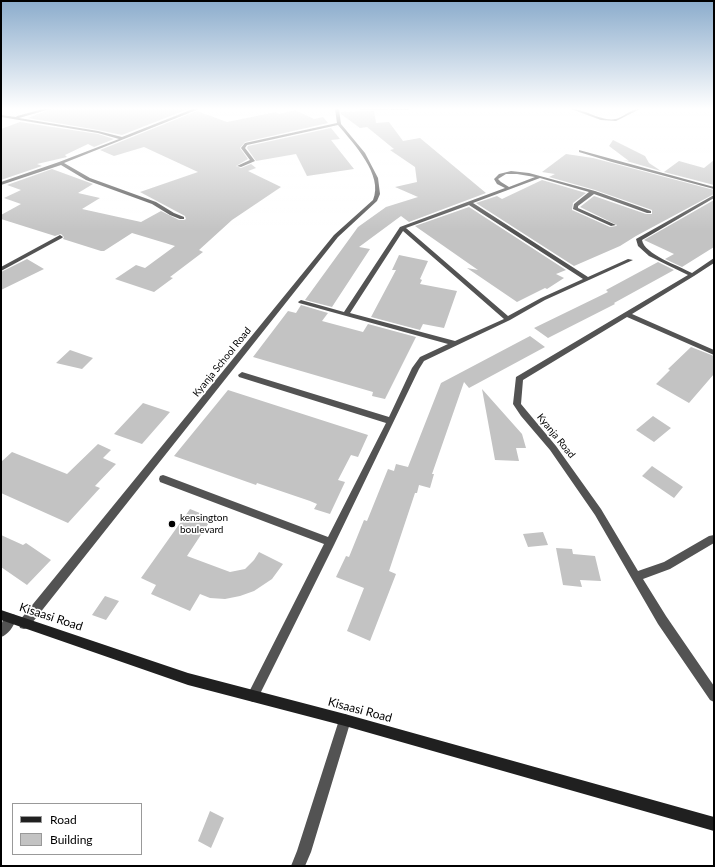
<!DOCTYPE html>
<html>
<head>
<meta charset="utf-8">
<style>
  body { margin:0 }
  #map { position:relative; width:715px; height:867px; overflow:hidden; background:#fff; font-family:Lato,sans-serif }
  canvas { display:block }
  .frame { position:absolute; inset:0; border:2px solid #000; pointer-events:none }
  .legend { position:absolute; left:12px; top:803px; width:130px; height:52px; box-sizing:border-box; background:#fff; border:1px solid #999; margin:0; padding:5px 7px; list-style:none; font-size:12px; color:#000 }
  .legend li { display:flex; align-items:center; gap:8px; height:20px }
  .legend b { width:20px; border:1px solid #999 }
</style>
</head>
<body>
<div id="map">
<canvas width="715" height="867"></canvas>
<div class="frame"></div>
<ul class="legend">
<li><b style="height:5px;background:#202020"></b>Road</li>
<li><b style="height:11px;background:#c3c3c3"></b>Building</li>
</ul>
</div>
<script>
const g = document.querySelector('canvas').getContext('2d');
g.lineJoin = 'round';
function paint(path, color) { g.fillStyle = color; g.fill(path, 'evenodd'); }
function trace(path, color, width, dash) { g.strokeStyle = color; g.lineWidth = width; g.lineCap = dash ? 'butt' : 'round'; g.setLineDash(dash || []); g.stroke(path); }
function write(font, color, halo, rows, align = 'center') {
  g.font = font + ' Lato,sans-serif'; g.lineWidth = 3.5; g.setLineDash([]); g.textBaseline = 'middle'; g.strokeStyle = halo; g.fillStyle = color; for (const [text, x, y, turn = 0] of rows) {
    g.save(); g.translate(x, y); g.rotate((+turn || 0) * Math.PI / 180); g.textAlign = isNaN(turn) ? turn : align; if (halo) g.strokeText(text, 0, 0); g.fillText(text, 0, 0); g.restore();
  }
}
paint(new Path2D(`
  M51,109h137l-66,26 -24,-5 -70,-12z
  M295,110l19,9 9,-2 5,6 -83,19 -5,6 8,11 -12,7 5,2 10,-4 5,4 -8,3 33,16 -49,33 -33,30 4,2 -33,25 3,1 -19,14 -39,-13 21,-14 9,3 30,-22 -43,-13 -28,18h-3l-38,-12 1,-2 -3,-3 -6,2 -54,-17v-4l20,-11 -17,-6 17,-8 -14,-5 45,-16 41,15 -15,9 22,5 -18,11 59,13 20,-11 18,9h5l2,-1 -1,-3 -45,-24 58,-20 -54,-25 -30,9 -14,-6 97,-39 30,11 49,-10 3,2z
  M374,111l2,12 13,-1 14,19 17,-3 66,55 -77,29 -8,-6 -42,31 11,2 -38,58 -27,-7 53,-73 28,-20 32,-10 -23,-10 22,-5 -2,-15 -25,-17 4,-1 -27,-22 -7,1 -19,-14v-2z
  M20,122l78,12 16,5 -20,8 -6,-3 -23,11 2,2 -30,7 5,2 -41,14v-51z
  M331,128l9,11 -9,1 23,29 -47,7 -11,-22 -40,7 -9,-13 1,-2z
  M613,140l32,16 4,7 12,8 -38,-11 6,1 -20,-15z
  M566,154l27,4 121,32v4l-78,42 -16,10 -46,20 -98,-63 21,-7 5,3 40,-19 44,13 -13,10 -1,7 38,17 6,-1 1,-1 -37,-18 14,-11 52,18h6v-4l-57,-20 -46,-13 6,-3 -13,-2z
  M714,160v25l-50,-13 15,-11 25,7z
  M714,200v47l-32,20 -17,-8 9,-5 -30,-14z
  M469,207l97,63 -10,4 8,4 -17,11 -2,-1 -28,14 -50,-34 11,2 -63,-44z
  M399,255l29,6 -8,18 2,1 -2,4 37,7 -13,37 -21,-4 -3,6 -49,-13 25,-47h-4z
  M27,259l17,10 -43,21v-18z
  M658,262l16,8 -60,33 1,1 -67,34 -14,-10 74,-36 -2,-2z
  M301,305l27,8 -6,8 41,11 5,-8 48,13 -31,62 -13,-3 1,-4 -120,-35 35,-46 8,2z
  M530,336l15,11 -76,41 -5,-6 -32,92h2l-4,14 -11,-3 -2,8h-2l-26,78 7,3 -26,67 -23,-10 17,-43 -28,-11 10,-21 3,1 15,-37 3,1 21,-52 6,2 2,-7 12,3 33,-84z
  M691,347l23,9v18l-25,29 -33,-19 14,-14 -2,-1z
  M70,350l23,8 -11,11 -26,-6z
  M482,389l40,45 4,14h-10l3,13 -24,-1z
  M228,390l140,45 -10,22 -7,-2 -13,25 7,2 -15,32 -16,-5 3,-5 -7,-3 -53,-18 -1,2 -82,-29z
  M143,403l27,9 -28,32 -28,-10z
  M653,416l18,12 -17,14 -18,-12z
  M98,444l13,6 -8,8 13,6 -21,22 5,2 -32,35 -67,-30v-31l11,-10 55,22z
  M652,466l31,21 -9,11 -32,-22z
  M190,509l22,9 -25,38 43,16 15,-3 9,-9 5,-8 24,12 -11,15 -18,12 -14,5 -15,3 -15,-1 -10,-4 -10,17 -39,-17 5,-9 -15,-7z
  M543,532l5,13 -20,2 -5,-13z
  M1,535l22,10 3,-2 25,17 -24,25 -26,-18z
  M556,548l16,1 1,5 22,2 6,25 -21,-1 2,7 -19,-2z
  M105,596l14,5 -13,19 -14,-5z
  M210,811l14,7 -13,30 -13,-7z`), '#c3c3c3');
paint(new Path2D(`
  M43,109h7l-31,9 79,13 24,6 71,-28h6l-135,54 26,15 66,24 18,11 10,4v2h-4l-10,-4 -18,-11 -66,-24 -25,-15 -60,20v-3l58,-20 60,-23 -21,-6 -97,-16v-2l15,2 1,-1z
  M335,109h4l2,15 24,29 13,25 2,16 -3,7 -39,36 -310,391 -4,1 -4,-1 -1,-4 1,-4 314,-385 39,-35c11,-25 -20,-57 -35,-75l-91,20 -2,3 10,13 -14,6 -4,-1 13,-6 -9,-12 4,-5 92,-20z
  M347,109h62l-2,1z
  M571,109c15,0 30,13 45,10 8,-2 14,-10 24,-10l-24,12 -15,-1z
  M579,150l135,37v2l-102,-27 -33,-10z
  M511,171l18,2 66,18 56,20v2h-4l-53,-19 -16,12v2l38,17 -5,1 -38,-17 1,-5 15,-12 -49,-14 -67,25 115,74 40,-18 5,1 -88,40 -35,20 -86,41 -5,8 -85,176 -77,155 -4,2 -4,-2 -2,-4 2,-4 75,-148 -164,-62 -1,-3 1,-3 3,-1 3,1 162,61 58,-114 -147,-46 -1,-2 4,-3 147,45 23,-49 8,-11 28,-13 -149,-41 -1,-1 3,-2 43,12 56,-85 105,-39 -8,-4 -3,-5 5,-5zM506,174h11l18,3 -26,10 -8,-5 -3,-3zM469,205l114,74 -42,19 -33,18 -102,-88zM403,231l101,88 -49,22 -105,-28z
  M714,195v3l-72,42c2,14 37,26 50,33l22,-15v5l-20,13 -62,38 82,36v5l-87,-38 -104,63 -2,24 35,42 45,63 37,62 26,-9 45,-26 5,-1v8l-44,26 -27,10 23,37 48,70v16l-4,-2 -52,-76 -63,-109 -45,-65 -29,-34 -8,-12 3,-27 172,-102 -39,-19 -11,-10 -2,-7z
  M60,235l3,2 -1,1 -61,33v-4z
  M11,614l4,1 1,4c-2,7 -8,16 -15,18 0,-10 -1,-19 10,-23z
  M345,714l4,2 2,4 -40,132 -6,14h-14l6,-15 42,-131 2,-4z`), '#535353');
paint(new Path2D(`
  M1,610l187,63 157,41 369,103v14l-369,-105 -157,-41 -187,-65z`), '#202020');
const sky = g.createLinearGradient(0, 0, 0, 231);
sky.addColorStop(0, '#8baccc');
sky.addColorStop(0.47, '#fff');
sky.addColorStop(1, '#ffffff00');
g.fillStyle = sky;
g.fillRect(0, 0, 715, 231);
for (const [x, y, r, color] of [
  [172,524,4,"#000"]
]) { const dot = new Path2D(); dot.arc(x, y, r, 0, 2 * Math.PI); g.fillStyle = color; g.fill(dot); trace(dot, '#fff', 1.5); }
write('10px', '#000', '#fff', [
  ["Kyanja School Road",222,362,-51],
  ["Kyanja Road",556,436,51]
]);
write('10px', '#000', '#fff', [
  ["kensington",180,518],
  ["boulevard",180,530]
], 'left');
write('12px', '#000', '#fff', [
  ["Kisaasi Road",51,617,18],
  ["Kisaasi Road",360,710,15]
]);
</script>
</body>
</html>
